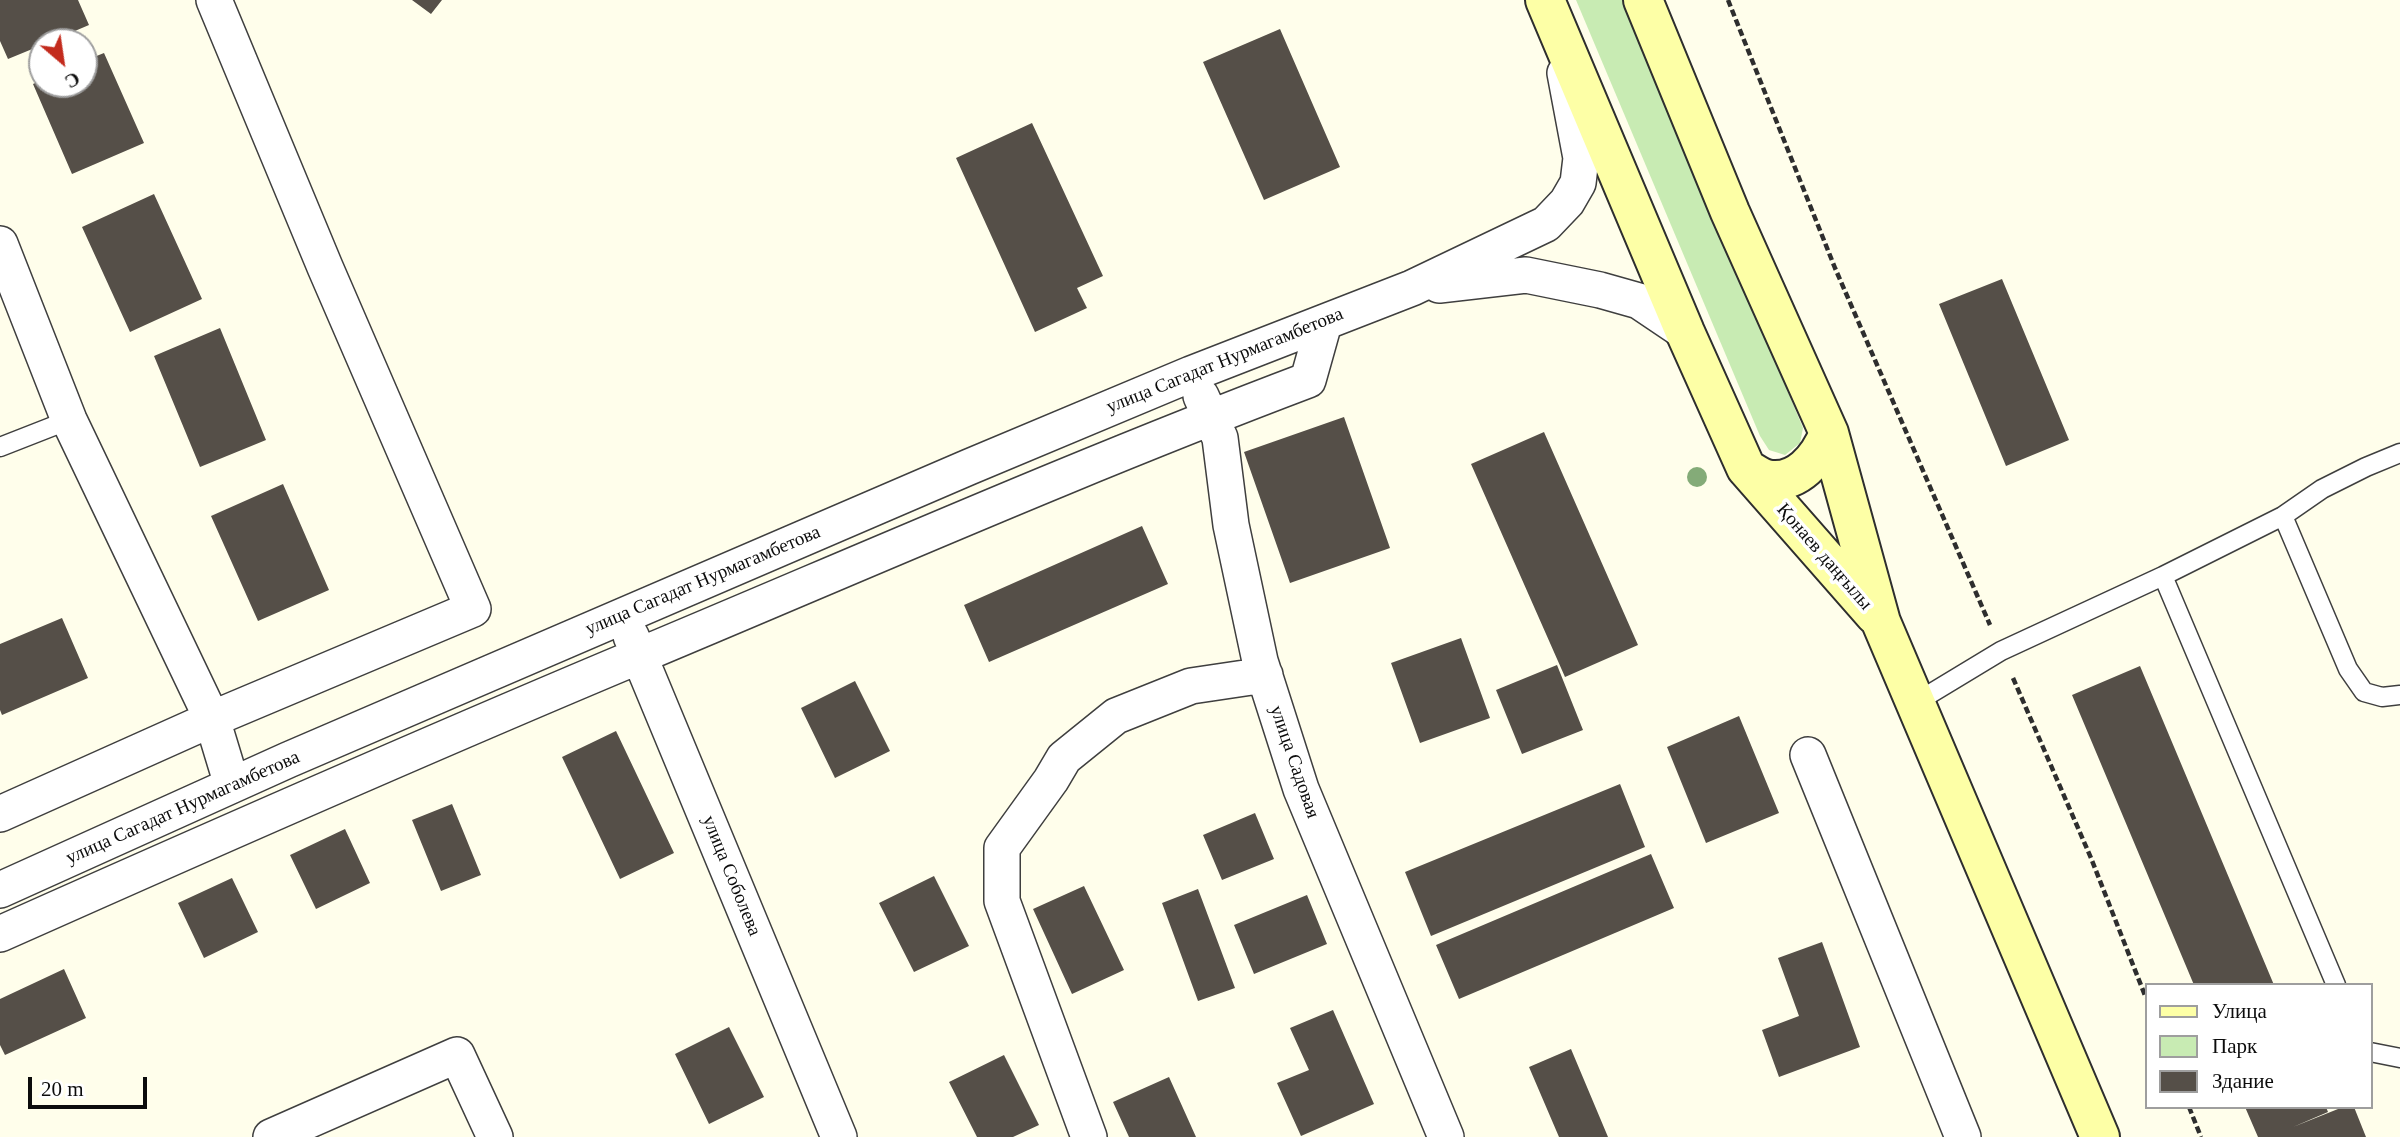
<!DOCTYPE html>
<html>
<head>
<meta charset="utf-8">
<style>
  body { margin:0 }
  #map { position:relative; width:2400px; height:1137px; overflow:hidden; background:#fffeeb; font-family:Georgia,serif }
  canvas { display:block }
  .legend { position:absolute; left:2145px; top:983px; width:228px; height:126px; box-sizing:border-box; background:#fff; border:2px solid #9e9e9e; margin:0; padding:9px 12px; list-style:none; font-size:21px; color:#0c0c0c }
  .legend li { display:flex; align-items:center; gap:14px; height:35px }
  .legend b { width:35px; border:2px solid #9e9e9e }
  .north { position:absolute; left:28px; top:28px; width:70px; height:70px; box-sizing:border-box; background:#fff; border:2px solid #9e9e9e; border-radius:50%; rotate:151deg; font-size:19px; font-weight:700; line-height:28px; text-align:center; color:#0c0c0c }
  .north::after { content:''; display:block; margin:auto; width:24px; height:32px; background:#c32b1d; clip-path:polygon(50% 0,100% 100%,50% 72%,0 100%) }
  .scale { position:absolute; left:28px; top:1077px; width:119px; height:32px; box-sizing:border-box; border:4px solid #0c0c0c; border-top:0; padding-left:9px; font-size:21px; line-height:24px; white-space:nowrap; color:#0c0c0c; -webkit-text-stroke:5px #fff; paint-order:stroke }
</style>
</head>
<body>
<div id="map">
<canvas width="2400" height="1137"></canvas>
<ul class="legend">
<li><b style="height:9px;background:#fdffa6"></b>Улица</li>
<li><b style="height:19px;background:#c8ebb3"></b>Парк</li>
<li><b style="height:19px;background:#554f48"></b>Здание</li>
</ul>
<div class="north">С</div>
<div class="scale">20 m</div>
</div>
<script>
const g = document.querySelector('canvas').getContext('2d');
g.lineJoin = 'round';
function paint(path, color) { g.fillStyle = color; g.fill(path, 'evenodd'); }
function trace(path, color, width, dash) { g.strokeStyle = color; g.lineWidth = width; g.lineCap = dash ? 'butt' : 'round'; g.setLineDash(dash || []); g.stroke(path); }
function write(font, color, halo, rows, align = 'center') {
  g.font = font + ' Georgia,serif'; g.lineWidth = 7; g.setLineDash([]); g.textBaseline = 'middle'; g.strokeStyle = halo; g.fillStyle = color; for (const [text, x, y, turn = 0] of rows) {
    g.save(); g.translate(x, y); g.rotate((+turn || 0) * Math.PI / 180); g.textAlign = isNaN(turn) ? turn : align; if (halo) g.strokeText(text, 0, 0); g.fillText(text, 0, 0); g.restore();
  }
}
paint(new Path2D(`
  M1576,0h49l178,428 -3,15 -15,12 -16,-5 -9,-14z`), '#c8ebb3');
paint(new Path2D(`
  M0,0h78l11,25 -40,17h-7v3l-34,14 -8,-18z
  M412,0h30l-11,14z
  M1280,29l60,138 -76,33 -61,-138z
  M104,53l40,90 -72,31 -39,-90 9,-4v4h42v-23z
  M1032,123l71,153 -26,12 10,20 -52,24 -79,-174z
  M154,194l48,105 -72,33 -48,-105z
  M2002,279l67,161 -63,26 -67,-162z
  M220,328l46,112 -66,27 -46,-111z
  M1344,417l46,131 -100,35 -46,-131z
  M1544,432l94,213 -73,32 -94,-213z
  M283,484l46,106 -71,31 -47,-105z
  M1142,526l26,58 -179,78 -25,-57z
  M62,618l26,60 -86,37 -2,-5v-66z
  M1461,638l29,80 -70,25 -29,-80z
  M1557,665l26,65 -61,24 -26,-64z
  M2140,666l134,319h-80l-122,-290z
  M855,681l35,70 -55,27 -34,-70z
  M1739,716l40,97 -73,30 -39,-96z
  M616,731l58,122 -54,26 -58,-122z
  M1620,784l25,63 -214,89 -26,-64z
  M452,804l29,71 -40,16 -29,-71z
  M1255,813l19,46 -52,21 -19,-45z
  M345,829l25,54 -54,26 -26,-54z
  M1651,854l23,54 -215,91 -23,-54z
  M934,876l35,70 -55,26 -35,-69z
  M232,878l26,54 -54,26 -26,-55z
  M1084,886l40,84 -52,24 -39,-85z
  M1198,889l37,99 -37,13 -36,-98z
  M1307,895l20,49 -73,30 -20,-49z
  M1822,942l38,105 -81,30 -17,-47 37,-14 -21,-58z
  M64,969l22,49 -81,37 -5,-10v-46z
  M1333,1010l41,94 -73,32 -24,-53 32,-13 -19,-42z
  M729,1027l35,70 -55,27 -34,-70z
  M1571,1049l37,88h-49l-30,-70z
  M1004,1055l35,70 -26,12h-36l-28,-55z
  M1169,1077l27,60h-67l-16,-35z
  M2245,1107h81l2,5 -35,15 50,-20h11l12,30h-108z`), '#554f48');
const lane = new Path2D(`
  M0,447l69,-27
  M2283,516l65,153 16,23 18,5 18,-2
  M2163,576l173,409
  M1915,703l86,-52 162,-75 120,-60 39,-27 44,-22 34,-14
  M2370,1052l30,6`);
const street = new Path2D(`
  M0,244l69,176 143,299 20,66
  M1439,285l87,-10 74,15 39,11 46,31
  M1201,396l19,42 11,87 29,136 41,128 145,348
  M631,636l208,501
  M1808,755l155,382
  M0,814l212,-95 261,-110 -148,-342 -111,-267
  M0,890l288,-130 681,-293 222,-93 221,-86 134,-64 21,-22 11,-19 3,-25 -16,-85
  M0,934c213,-95 426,-189 641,-279 222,-93 442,-190 667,-275l16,-57
  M271,1137l186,-82 38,82
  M1089,1137l-87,-236v-53l49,-68 13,-22 52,-42 75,-30 74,-11`);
const secondary = new Path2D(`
  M1545,0l140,332 61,136 129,147
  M1643,0l87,212 99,221 52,189 219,515
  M1746,468c6,4 13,9 20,11 31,7 53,-21 63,-46`);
trace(lane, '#3f3f3f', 21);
trace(street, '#3f3f3f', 38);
trace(secondary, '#2e2e2e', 42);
trace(new Path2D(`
  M1728,0l107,268 155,357
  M2013,678l78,180 55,140
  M2189,1107l12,30`), '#2e2e2e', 4.5, [7, 3.5]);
trace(lane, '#fff', 18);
trace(street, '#fff', 35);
trace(secondary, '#fdffa6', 38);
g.fillStyle = '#84ab78';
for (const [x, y] of [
  [1697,477]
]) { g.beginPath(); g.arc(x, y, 10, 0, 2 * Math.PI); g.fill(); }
write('19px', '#0c0c0c', '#fff', [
  ["улица Сагадат Нурмагамбетова",1225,361,-22],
  ["Қонаев даңғылы",1824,557,49],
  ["улица Сагадат Нурмагамбетова",703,581,-23],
  ["улица Садовая",1294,762,71],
  ["улица Сагадат Нурмагамбетова",183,808,-24],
  ["улица Соболева",731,876,68]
]);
</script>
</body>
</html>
